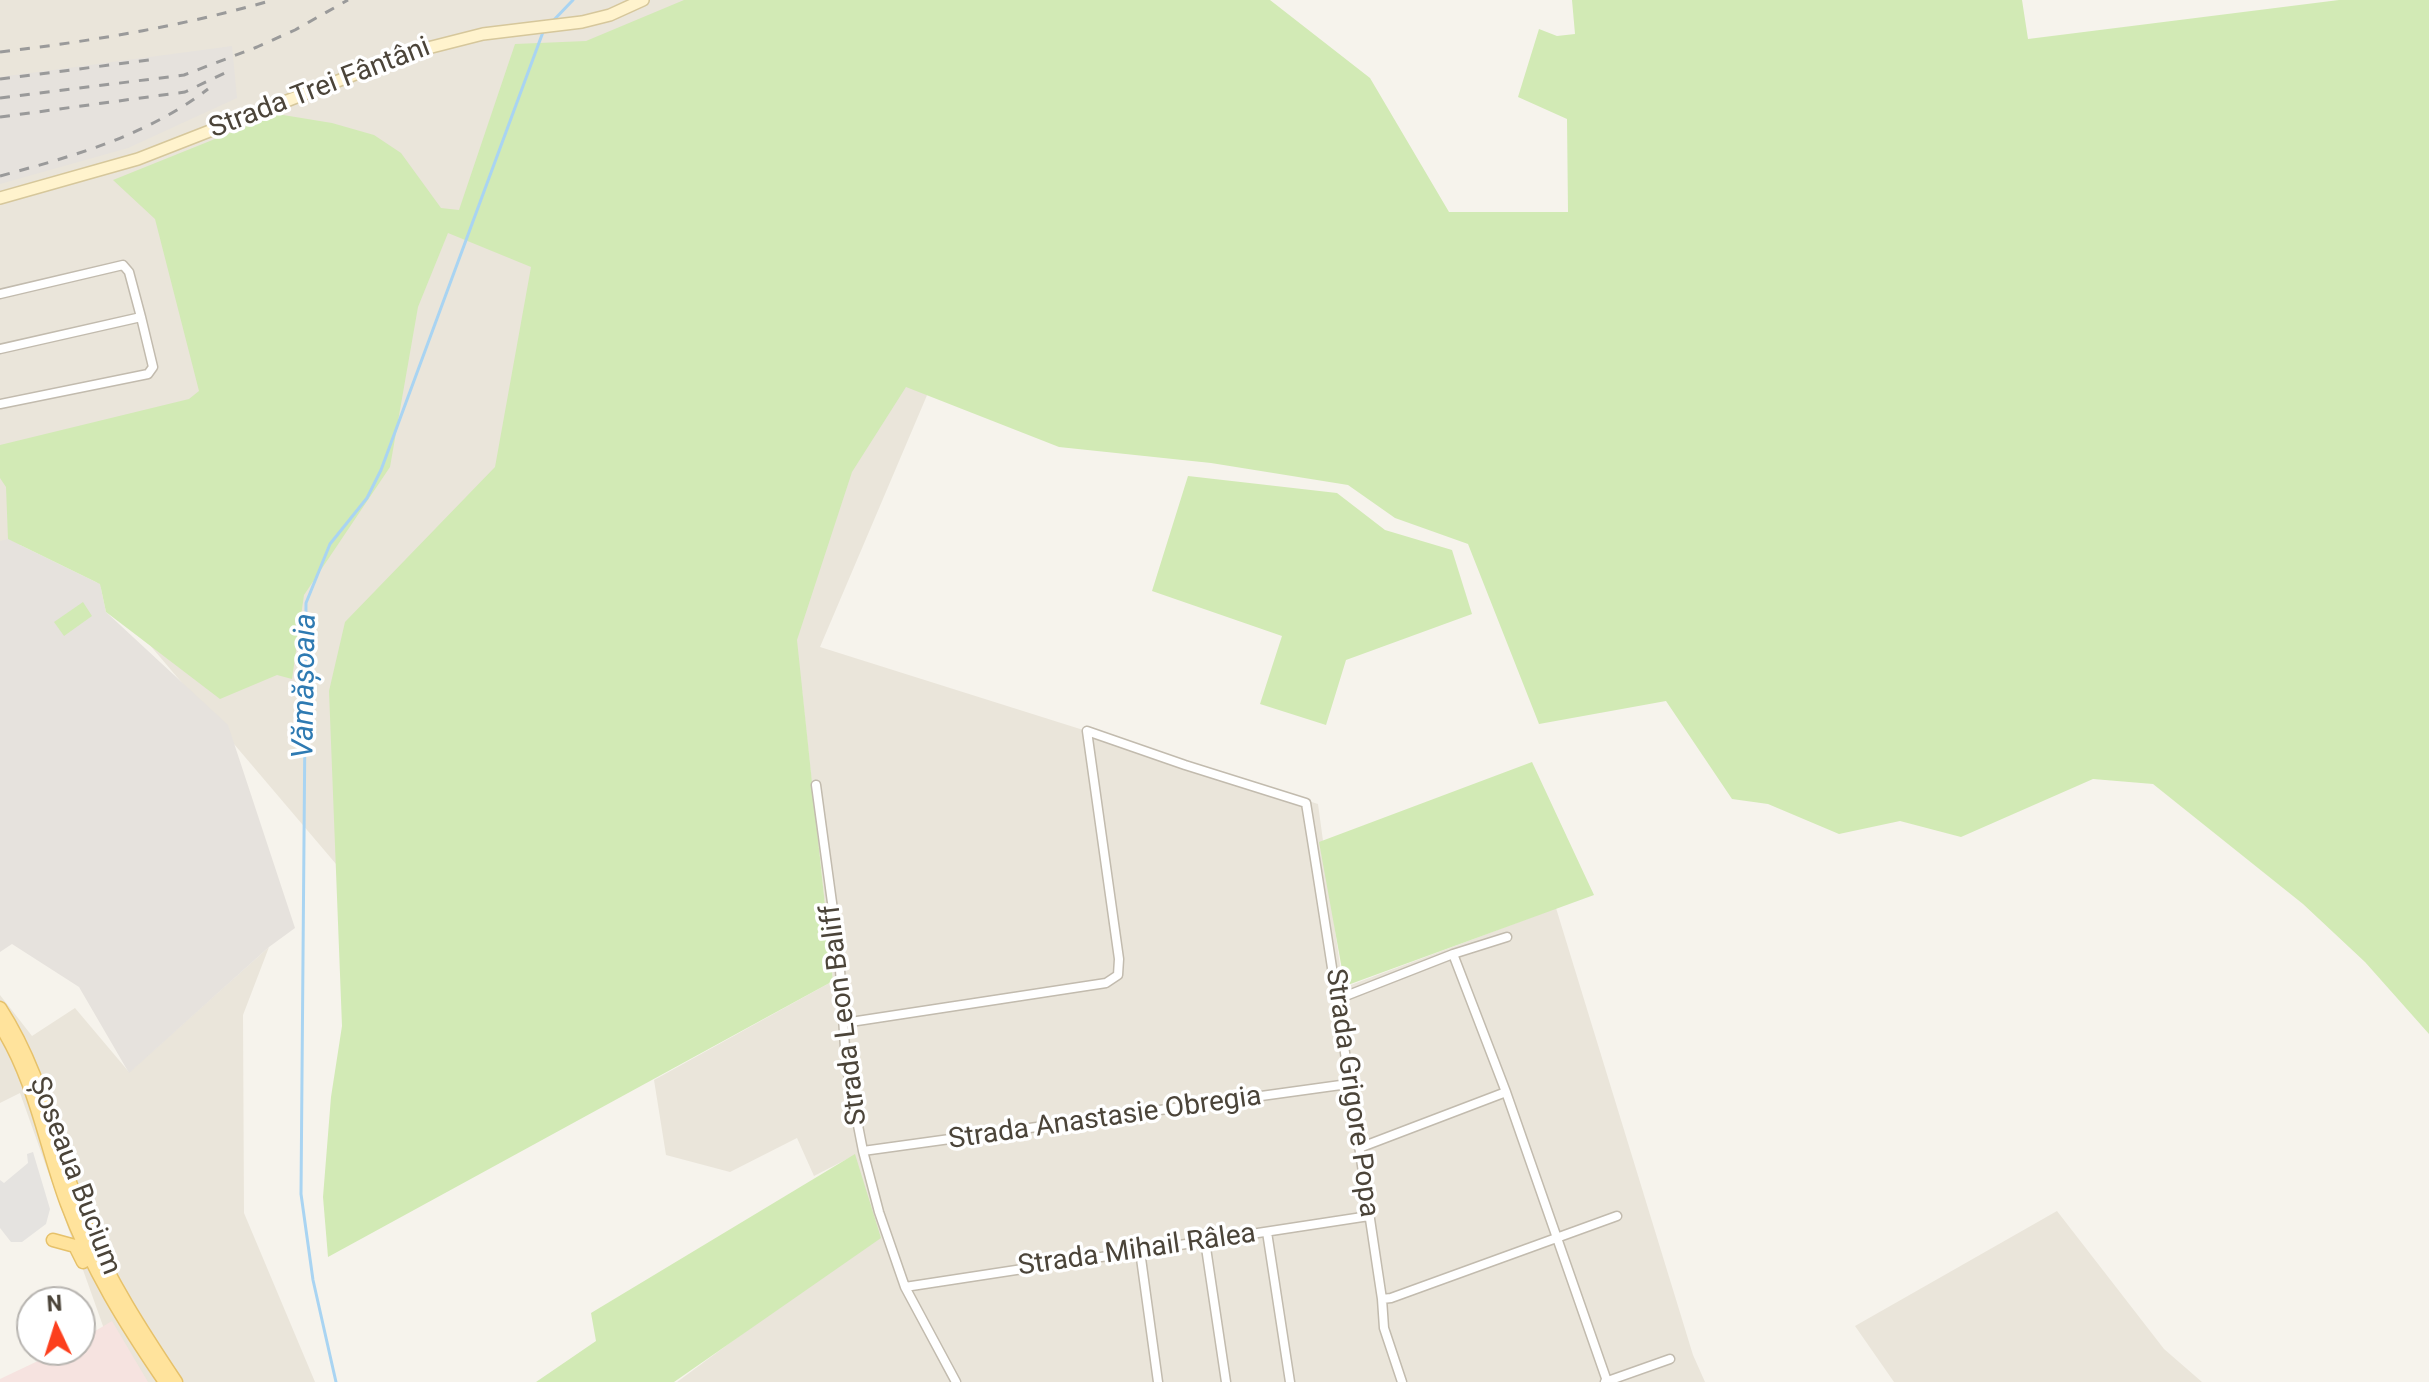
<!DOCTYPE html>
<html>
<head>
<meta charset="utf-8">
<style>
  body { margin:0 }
  #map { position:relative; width:2429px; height:1382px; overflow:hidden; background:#f6f3ec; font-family:Roboto,sans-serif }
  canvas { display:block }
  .north { position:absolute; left:16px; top:1286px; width:80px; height:80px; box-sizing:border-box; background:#fff; border:2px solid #b7b4b0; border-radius:50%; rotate:356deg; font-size:22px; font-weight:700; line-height:32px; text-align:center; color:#4b4439 }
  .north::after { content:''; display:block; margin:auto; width:28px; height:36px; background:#fc3f1d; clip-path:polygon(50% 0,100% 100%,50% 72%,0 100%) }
</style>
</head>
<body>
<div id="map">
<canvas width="2429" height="1382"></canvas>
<div class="north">N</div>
</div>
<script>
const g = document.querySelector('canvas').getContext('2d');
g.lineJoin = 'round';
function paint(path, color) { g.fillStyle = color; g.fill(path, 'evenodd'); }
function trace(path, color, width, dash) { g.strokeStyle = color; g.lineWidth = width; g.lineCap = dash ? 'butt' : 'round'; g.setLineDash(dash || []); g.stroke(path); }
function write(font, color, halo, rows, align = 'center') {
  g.font = font + ' Roboto,sans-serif'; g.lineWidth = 7; g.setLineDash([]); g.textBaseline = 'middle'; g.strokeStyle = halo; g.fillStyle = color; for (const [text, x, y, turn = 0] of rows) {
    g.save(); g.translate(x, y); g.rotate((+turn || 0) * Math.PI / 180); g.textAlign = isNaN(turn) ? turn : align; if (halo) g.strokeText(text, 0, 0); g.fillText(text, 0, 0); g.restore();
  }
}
paint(new Path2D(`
  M0,0h1095l-275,647 498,157 25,184 213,-80 137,447 12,27h-1028l199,-147 -27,-77 -35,18 -17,-38 -67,34 -64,-17 -12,-75 179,-99 -31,-290 -466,173 -267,-314 -69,-7z
  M269,947l-26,68 1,198 71,169h-172l-35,-42 -88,-247 -20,10v-108l32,41 43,-28 54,64z
  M2057,1211l107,138 38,33h-308l-39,-56z`), '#eae5da');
paint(new Path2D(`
  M232,46l5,52 -109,50 -128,36v-107z
  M8,539l92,45 6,28 122,113 67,203 -26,19 -140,126 -50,-86 -67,-43 -12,8v-411z`), '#e6e2dd');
paint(new Path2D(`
  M112,1321l36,61h-148v-3l61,-29h19v-10z`), '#f6e3e0');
paint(new Path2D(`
  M684,0h586l100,78 79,134h119l-1,-93 -49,-22 21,-68 18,7 18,-2 -3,-34h450l6,39 311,-39h90v1034l-64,-72 -62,-58 -150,-120 -60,-5 -132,58 -61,-16 -61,13 -71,-30 -36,-5 -66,-98 -127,23 -71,-180 -73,-26 -47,-33 -137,-22 -152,-16 -153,-60 -54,85 -55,168 36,341 -505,276 -5,-60 8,-100 11,-71 -13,-335 16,-69 150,-155 36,-200 -83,-34 -30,74 -28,160 -86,128 -12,84 -15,-4 -57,24 -114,-87 -6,-28 -92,-45 -2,-52 -6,-9v-33l189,-46 10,-8 -44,-172 -42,-39 164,-66 55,9 42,12 27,18 40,55 18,2 56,-166 71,-3z
  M1188,476l149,17 48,37 67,20 20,64 -126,46 -20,65 -66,-21 22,-68 -130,-45z
  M83,602l9,14 -28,20 -10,-14z
  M1532,762l62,133 -249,91 -26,-144z
  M855,1154l26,84 -207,144h-138l60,-41 -5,-28z`), '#d2eab5');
paint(new Path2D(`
  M33,1152l17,57 -4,15 -24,18h-11l-11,-14v-48l4,3 24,-20 -1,-9z`), '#e5e3e0');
trace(new Path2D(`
  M551,23l22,-23
  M336,1382l-23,-102 -12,-86 5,-591 24,-59 37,-46 14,-28 162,-438`), '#a9d4f2', 3);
const street = new Path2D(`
  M0,294l123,-29 6,7 12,45
  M0,349l141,-32 12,50 -5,7 -148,30
  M816,785l23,169 7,110 17,87 16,61 26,75 51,95
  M1453,954l53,138 101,289
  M1338,999l115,-45 54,-17
  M844,1023l262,-40 12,-8 1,-16 -32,-228 98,34 121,38c27,165 51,330 76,496l2,29 18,54
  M1359,1148l147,-56
  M863,1151l485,-67
  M1267,1232l23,150
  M1205,1241l21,141
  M1140,1251l18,131
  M905,1287l464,-71
  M1382,1299l9,-1 226,-82
  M1605,1382l65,-23`);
const secondary = new Path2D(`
  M0,198l138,-39 274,-107 71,-18 99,-12 28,-7 33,-15`);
const primary = new Path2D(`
  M0,1008c44,68 55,142 85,215 24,57 57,108 91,159
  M0,1025c35,54 45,120 67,179 24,65 59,121 98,178
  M53,1240l22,6 8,16`);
trace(street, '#c2bbae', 11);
trace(secondary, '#d6c79b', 14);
trace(primary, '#e6c16a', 15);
trace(street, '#fff', 8);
trace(secondary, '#fff3cd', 11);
trace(primary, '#ffe39c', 12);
trace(new Path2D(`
  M0,52c93,-11 183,-26 273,-52
  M0,79l157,-20
  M0,98l184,-23 73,-28 38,-17 53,-30
  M0,117l185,-25 48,-23
  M0,176c74,-20 146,-40 208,-87`), '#9a9a9a', 3, [10, 10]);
write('28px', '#4b4439', '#fff', [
  ["Strada Trei Fântâni",320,89,-21],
  ["Strada Leon Baliff",845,1015,-97],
  ["Strada Grigore Popa",1351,1093,82],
  ["Strada Anastasie Obregia",1105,1119,-8],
  ["Șoseaua Bucium",74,1176,69],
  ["Strada Mihail Râlea",1137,1251,-8]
]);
write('italic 30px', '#2e7ab2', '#fff', [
  ["Vămășoaia",306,686,-89]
]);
</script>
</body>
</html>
